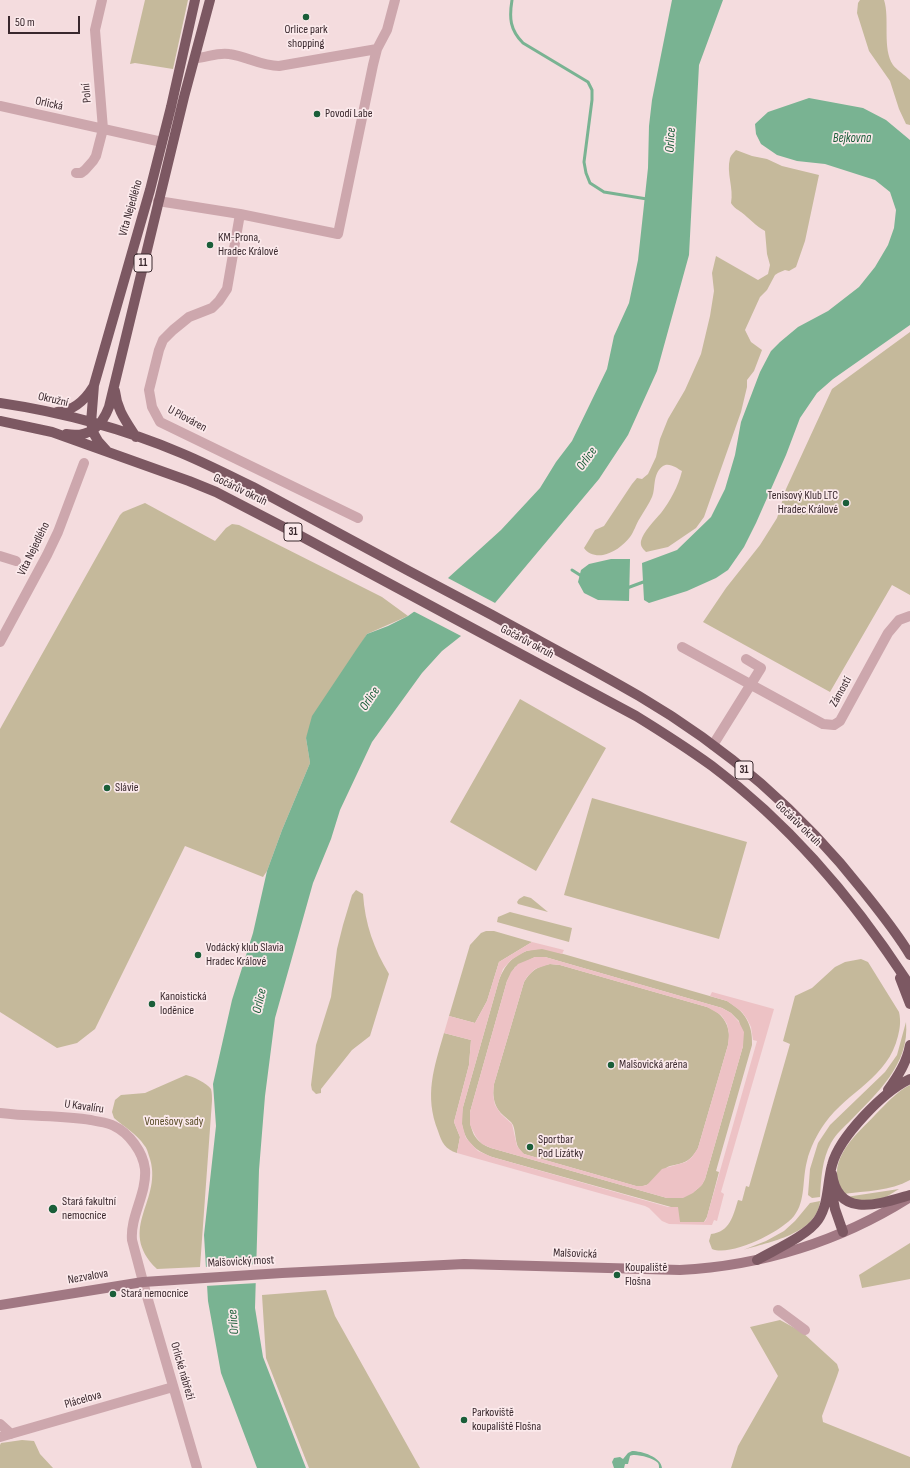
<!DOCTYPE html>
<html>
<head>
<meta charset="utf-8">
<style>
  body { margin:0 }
  #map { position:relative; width:910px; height:1468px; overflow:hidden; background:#f4dcde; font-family:"Sofia Sans Condensed",sans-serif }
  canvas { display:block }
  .scale { position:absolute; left:8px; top:16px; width:72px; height:18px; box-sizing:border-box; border:2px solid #39282d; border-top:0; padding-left:5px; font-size:12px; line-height:14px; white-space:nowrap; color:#39282d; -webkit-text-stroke:3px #fbe9eb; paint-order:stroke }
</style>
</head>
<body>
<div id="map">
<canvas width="910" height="1468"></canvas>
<div class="scale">50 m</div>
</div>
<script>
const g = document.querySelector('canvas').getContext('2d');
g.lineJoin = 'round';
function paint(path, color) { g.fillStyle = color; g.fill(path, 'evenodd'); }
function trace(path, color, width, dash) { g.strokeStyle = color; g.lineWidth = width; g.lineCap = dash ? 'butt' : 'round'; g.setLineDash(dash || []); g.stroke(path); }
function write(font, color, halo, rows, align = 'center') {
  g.font = font + ' "Sofia Sans Condensed",sans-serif'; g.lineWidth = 3.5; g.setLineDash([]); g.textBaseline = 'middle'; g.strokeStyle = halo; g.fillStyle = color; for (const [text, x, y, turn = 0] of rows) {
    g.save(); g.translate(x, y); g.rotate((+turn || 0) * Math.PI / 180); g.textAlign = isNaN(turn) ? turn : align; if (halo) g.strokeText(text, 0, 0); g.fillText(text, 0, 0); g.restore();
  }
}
paint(new Path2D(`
  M145,0h43l-15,69 -38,-6 -5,1z
  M860,0h24c6,18 -2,49 9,65 4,5 12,10 17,15v45l-4,-1 -7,-15 -9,-28 -21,-30 -12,-38 1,-10z
  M736,150l16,6 15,3 15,7 37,9 -14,66 -9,26 -7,4 -4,-1 -7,3 -3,2 -8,15 -7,7 -15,33 6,12 11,8 -8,21 -7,9v7l-6,25 -37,105 -8,11 -28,19 -22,5c-3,-3 -6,-6 -5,-11 2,-9 14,-21 20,-28 9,-12 17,-26 21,-42 -5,-3 -13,-9 -19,-5 -11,8 -7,22 -11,31 -3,7 -8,14 -12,21 -4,6 -6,14 -10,19 -7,9 -17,16 -27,18 -8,1 -15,-1 -19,-7l11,-18 9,-4 28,-42 5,-6 5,1 6,-5 8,-17 4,-18 8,-20 17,-29 16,-36 9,-38 4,-25 -2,-18 4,-17 42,24 10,-6 2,-9 -3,-11 -2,-23c-9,-5 -15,-12 -24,-19 -4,-3 -7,-4 -10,-9 3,-15 -5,-30 -1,-45 1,-3 4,-6 6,-8z
  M910,332v263l-18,-10 -62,107 -127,-70 23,-34 34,-43 17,-27 9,-29 46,-100z
  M145,503l70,38 11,-13 6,-4 7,1 143,72 26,19 -41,18 -61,104 4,25 -28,67 -15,41 -4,6 -78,-31 -90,183 -18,14 -20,5 -57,-36v-283l120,-214 3,-3z
  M520,699l86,49 -70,123 -86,-49z
  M592,798l155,44 -28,97 -155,-44z
  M356,890l7,4c2,30 11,55 26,80l-19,62 -18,14 -31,39v4l-5,1 -4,-4 -1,-5 5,-40 15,-48 6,-48 6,-24 9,-30z
  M524,896l7,2 17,14 -30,-8 -1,-2 2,-3z
  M510,912l62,16 -3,14 -72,-20 1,-5z
  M486,931h8l38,11 -33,20 -12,39 -12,22 -26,-7 21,-71 11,-12z
  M537,949h9l181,52c18,10 26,24 25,44l-36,126 3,1 -12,45 -3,5h-24l-9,-15 -179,-50c-24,-9 -34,-25 -29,-50l36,-127c7,-18 18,-29 38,-31zM535,957h10l177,51 9,5 8,8 4,25 -38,133c-7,16 -23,16 -38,19l-176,-50c-18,-7 -21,-18 -21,-36l37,-131 8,-14z
  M861,959l7,3 31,50c2,9 1,16 -1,24 -10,42 -50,55 -73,87 -8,11 -15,25 -18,38 -5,18 -1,40 -13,55 -13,16 -63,41 -82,33l-3,-8 2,-7c19,-2 22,-18 27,-34l4,1 4,-15 3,1 41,-143 -7,-3 12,-45 17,-8 23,-21 10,-5z
  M550,964l10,1 147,42c17,6 25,21 21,38l-30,103c-4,8 -10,14 -19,16 -3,1 -6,1 -9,2 -12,4 -16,23 -34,20l-112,-32c-10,-7 -7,-18 -11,-29 -2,-4 -6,-6 -9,-9 -10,-8 -12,-20 -10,-32l30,-102c6,-10 13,-16 26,-18z
  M906,1022c4,42 -29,71 -55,98 -7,7 -15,14 -20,23 -9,16 -10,36 -11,54l-8,1 -4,-3 2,-26 8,-26 12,-18 55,-53 12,-17z
  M444,1033l27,7 -2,25 -15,57 6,15 -3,16c-12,-4 -15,-10 -19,-22 -14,-36 -4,-63 6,-98z
  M186,1075c6,1 21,8 25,14 1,3 1,9 1,12l-12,166 -43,2c-42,-41 8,-69 -8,-113 -1,-3 -2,-8 -5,-11 -7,-11 -20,-18 -30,-27l-2,-6 3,-12 6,-5 24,-2z
  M910,1085v95c-20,11 -44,11 -67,14 -2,-3 -4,-7 -5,-11 -7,-28 20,-50 37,-68 11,-11 21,-23 35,-30z
  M899,1189l-13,8 -17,6 -23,-6z
  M820,1201c-3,33 -51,41 -77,49l23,-9 18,-10 11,-10 15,-18z
  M910,1243v36l-48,9 -3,-13z
  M326,1290l9,26 85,152h-111l-43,-110 -4,-63z
  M780,1320l22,12 35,32 2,6 -2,6 -15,40 1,6 87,35v11h-179l7,-22 40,-70 -28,-49z
  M22,1440l12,1 6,13 13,14h-53v-23l1,-2z`), '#c5b99b');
paint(new Path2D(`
  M532,942l32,8 -2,4 -20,-5 -16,2 -15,9 -8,9 -4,11 -36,127 -1,17 4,14 12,13 14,6 176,50h10l2,15h24l2,-2 51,-179 -4,-1 -2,-13 -4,-8 -5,-7 -15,-11 -17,-5 2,-4 62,17 -53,183 3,2 -7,27 -3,-1 -2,5 -43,-1 -7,-3 -13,-13 -4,-2 -188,-53 3,-16 -6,-15 15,-57 2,-25 -27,-7 5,-17 26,7 12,-22 12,-39z
  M535,957h10l177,51 9,5 8,9 5,10 -1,14 -38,133 -3,6 -9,8 -10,5h-16l-176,-50 -9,-4 -6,-7 -6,-12v-13l37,-131 4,-9 7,-8zM550,964l10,1 147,42 14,8 6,9 2,10 -1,11 -30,103 -6,9 -6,5 -24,7 -15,16 -5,1h-6l-112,-32 -7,-8 -5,-22 -11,-10 -6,-9 -2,-10 1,-11 30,-102 3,-5 8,-8z`), '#edc2c5');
paint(new Path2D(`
  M672,0h51l-24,65 -10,190 -32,116 -29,64 -29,44 -104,124 -34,33 -19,15 -20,22 -50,69 -32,68 -9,29 -18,44 -38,135 -10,78 -6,74 -4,138 8,49 43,111h-49l-36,-95 -13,-72 -4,-66 12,-109 -3,-42 19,-84 21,-67 14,-62 15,-41 28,-67 -4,-25 6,-22 44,-66 11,-16 21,-8 20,-10 7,-5 33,-33 53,-48 39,-42 16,-26 16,-21 35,-72 7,-33 15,-33 9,-43 10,-92 1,-42 3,-26z
  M809,98l54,10 23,12 24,20v185l-77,54 -16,14 -17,25 -14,37 -30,68 -12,24 -16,23 -12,8 -29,13 -38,12 -5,-3 -2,-37 35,-13 34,-33 14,-28 10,-34 6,-33 19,-50 11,-21 9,-9 18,-15 30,-16 31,-24 16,-20 13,-22 6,-17 2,-18 -6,-18 -15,-12 -50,-16 -28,-3 -20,-6 -16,-11 -5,-10 -1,-10 13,-12z
  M611,559h19l-1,42 -31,-1 -14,-7 -6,-11 3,-12 8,-6z
  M632,1451c10,0 29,6 30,17h-3c0,-3 0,-4 -2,-6 -5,-4 -22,-9 -27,-6l-2,8h-3l-1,4h-10l-2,-6 2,-4 6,-1 3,2 5,-6z`), '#79b392');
paint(new Path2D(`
  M446,577l51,27 -34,33 -50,-26z
  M259,1264l-1,19 -53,3 -1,-19z`), '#f4dcde');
trace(new Path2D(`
  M512,0c-3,18 -2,30 11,43l65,39 4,8v10l-8,62 2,11 4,10 14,9 43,7
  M572,570l11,7
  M627,588l19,-7`), '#79b392', 3);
trace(new Path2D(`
  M195,58c11,0 22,-6 34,-4 17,2 32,12 50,12l98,-17
  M0,106l162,36
  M76,173h5l4,-3 8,-9 3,-5 7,-27 -8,-99 7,-30
  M158,201l82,13 98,20 35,-169 4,-16 10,-19 8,-30
  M240,214l-13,75 -8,12 -7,7 -23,9 -16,13 -10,10 -4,10 -10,40 3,17 8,15 198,96
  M0,556l16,5
  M0,642l47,-87 11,-23 26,-69
  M682,647l141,77 11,1 6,-4 48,-88 11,-13 11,-4
  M713,745l48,-77 -15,-9
  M0,1113c30,4 61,2 91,7 7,2 16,2 23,6 15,7 29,26 31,43 2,25 -15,47 -13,71l14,53 51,175
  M778,1310l27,20
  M0,1424l11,10
  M0,1437l173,-50`), '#cda7ad', 10);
trace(new Path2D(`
  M0,1305l143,-23 139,-9 182,-9 216,6c81,-4 161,-29 230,-73`), '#a17883', 10);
trace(new Path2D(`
  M115,391c2,19 11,30 21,46
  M0,403c61,9 124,26 181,50 24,10 48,22 72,34 79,43 159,86 239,128 49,27 99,53 147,81 87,51 163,117 225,196 16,20 33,41 46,63
  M57,412c16,-1 28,-12 36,-25
  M0,421l52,11 137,49 27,11 81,42 339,182c26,16 51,32 76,50 80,60 144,136 198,220
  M66,434c22,4 35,-6 43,-27l75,-310 26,-97
  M107,451l-9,-10 -4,-7 -3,-11 3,-38 56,-195 21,-83 24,-107
  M900,978l10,26
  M888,1090c10,-14 19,-28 22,-45
  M832,1174c6,45 47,30 78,21
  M831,1188l4,21 8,23
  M757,1260c17,-10 50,-24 61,-40 11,-16 9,-37 14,-55 7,-28 52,-74 78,-86`), '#7c5862', 10);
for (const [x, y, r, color] of [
  [306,17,4,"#1a5e39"],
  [317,114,4,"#1a5e39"],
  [210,245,4,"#1a5e39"],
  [846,503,4,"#1a5e39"],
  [107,788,4,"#1a5e39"],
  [198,955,4,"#1a5e39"],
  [152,1004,4,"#1a5e39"],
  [611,1065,4,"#1a5e39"],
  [530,1147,4,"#1a5e39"],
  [53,1209,5,"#1a5e39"],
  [617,1275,4,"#1a5e39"],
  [113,1294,4,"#1a5e39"],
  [464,1420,4,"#1a5e39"]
]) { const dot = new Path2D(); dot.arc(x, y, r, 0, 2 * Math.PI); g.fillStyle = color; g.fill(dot); trace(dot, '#fbe9eb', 1.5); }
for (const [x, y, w] of [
  [143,263,18],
  [293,532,18],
  [744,770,18]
]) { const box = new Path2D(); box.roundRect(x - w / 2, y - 9, w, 18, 3); g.fillStyle = '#fbe9eb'; g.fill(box); trace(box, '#39282d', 1); }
write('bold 11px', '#39282d', null, [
  ["11",143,263],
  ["31",293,532],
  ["31",744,770]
]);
write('12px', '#39282d', '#fbe9eb', [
  ["Orlice park",306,30,"center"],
  ["shopping",306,44,"center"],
  ["Povodí Labe",325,114],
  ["KM-Prona,",218,238],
  ["Hradec Králové",218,252],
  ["Tenisový Klub LTC",838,496,"right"],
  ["Hradec Králové",838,510,"right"],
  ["Slávie",115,788],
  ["Vodácký klub Slavia",206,948],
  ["Hradec Králové",206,962],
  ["Kanoistická",160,997],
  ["loděnice",160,1011],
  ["Malšovická aréna",619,1065],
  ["Sportbar",538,1140],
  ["Pod Lízátky",538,1154],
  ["Stará fakultní",62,1202],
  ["nemocnice",62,1216],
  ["Koupaliště",625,1268],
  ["Flošna",625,1282],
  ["Stará nemocnice",121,1294],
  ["Parkoviště",472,1413],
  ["koupaliště Flošna",472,1427]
], 'left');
write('12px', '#39282d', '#fbe9eb', [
  ["Polní",87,93,-95],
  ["Orlická",49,104,12],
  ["Víta Nejedlého",131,208,-74],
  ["Okružní",53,400,13],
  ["U Plováren",187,419,28],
  ["Gočárův okruh",240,490,26],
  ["Víta Nejedlého",34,549,-64],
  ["Gočárův okruh",527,642,28],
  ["Zámostí",841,692,-61],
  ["Gočárův okruh",798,824,44],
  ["U Kavalíru",84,1107,8],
  ["Malšovická",575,1254,2],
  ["Malšovický most",241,1262,-3],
  ["Nezvalova",88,1277,-10],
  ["Orlické nábřeží",182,1371,74],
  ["Plácelova",83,1400,-16]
]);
write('12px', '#5a4e2a', '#fbe9eb', [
  ["Vonešovy sady",174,1122]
]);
write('italic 13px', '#1a5e39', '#fbe9eb', [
  ["Bejkovna",852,139],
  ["Orlice",671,140,-87],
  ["Orlice",587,459,-54],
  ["Orlice",370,699,-56],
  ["Orlice",260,1001,-77],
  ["Orlice",234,1322,-95]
]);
</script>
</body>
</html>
